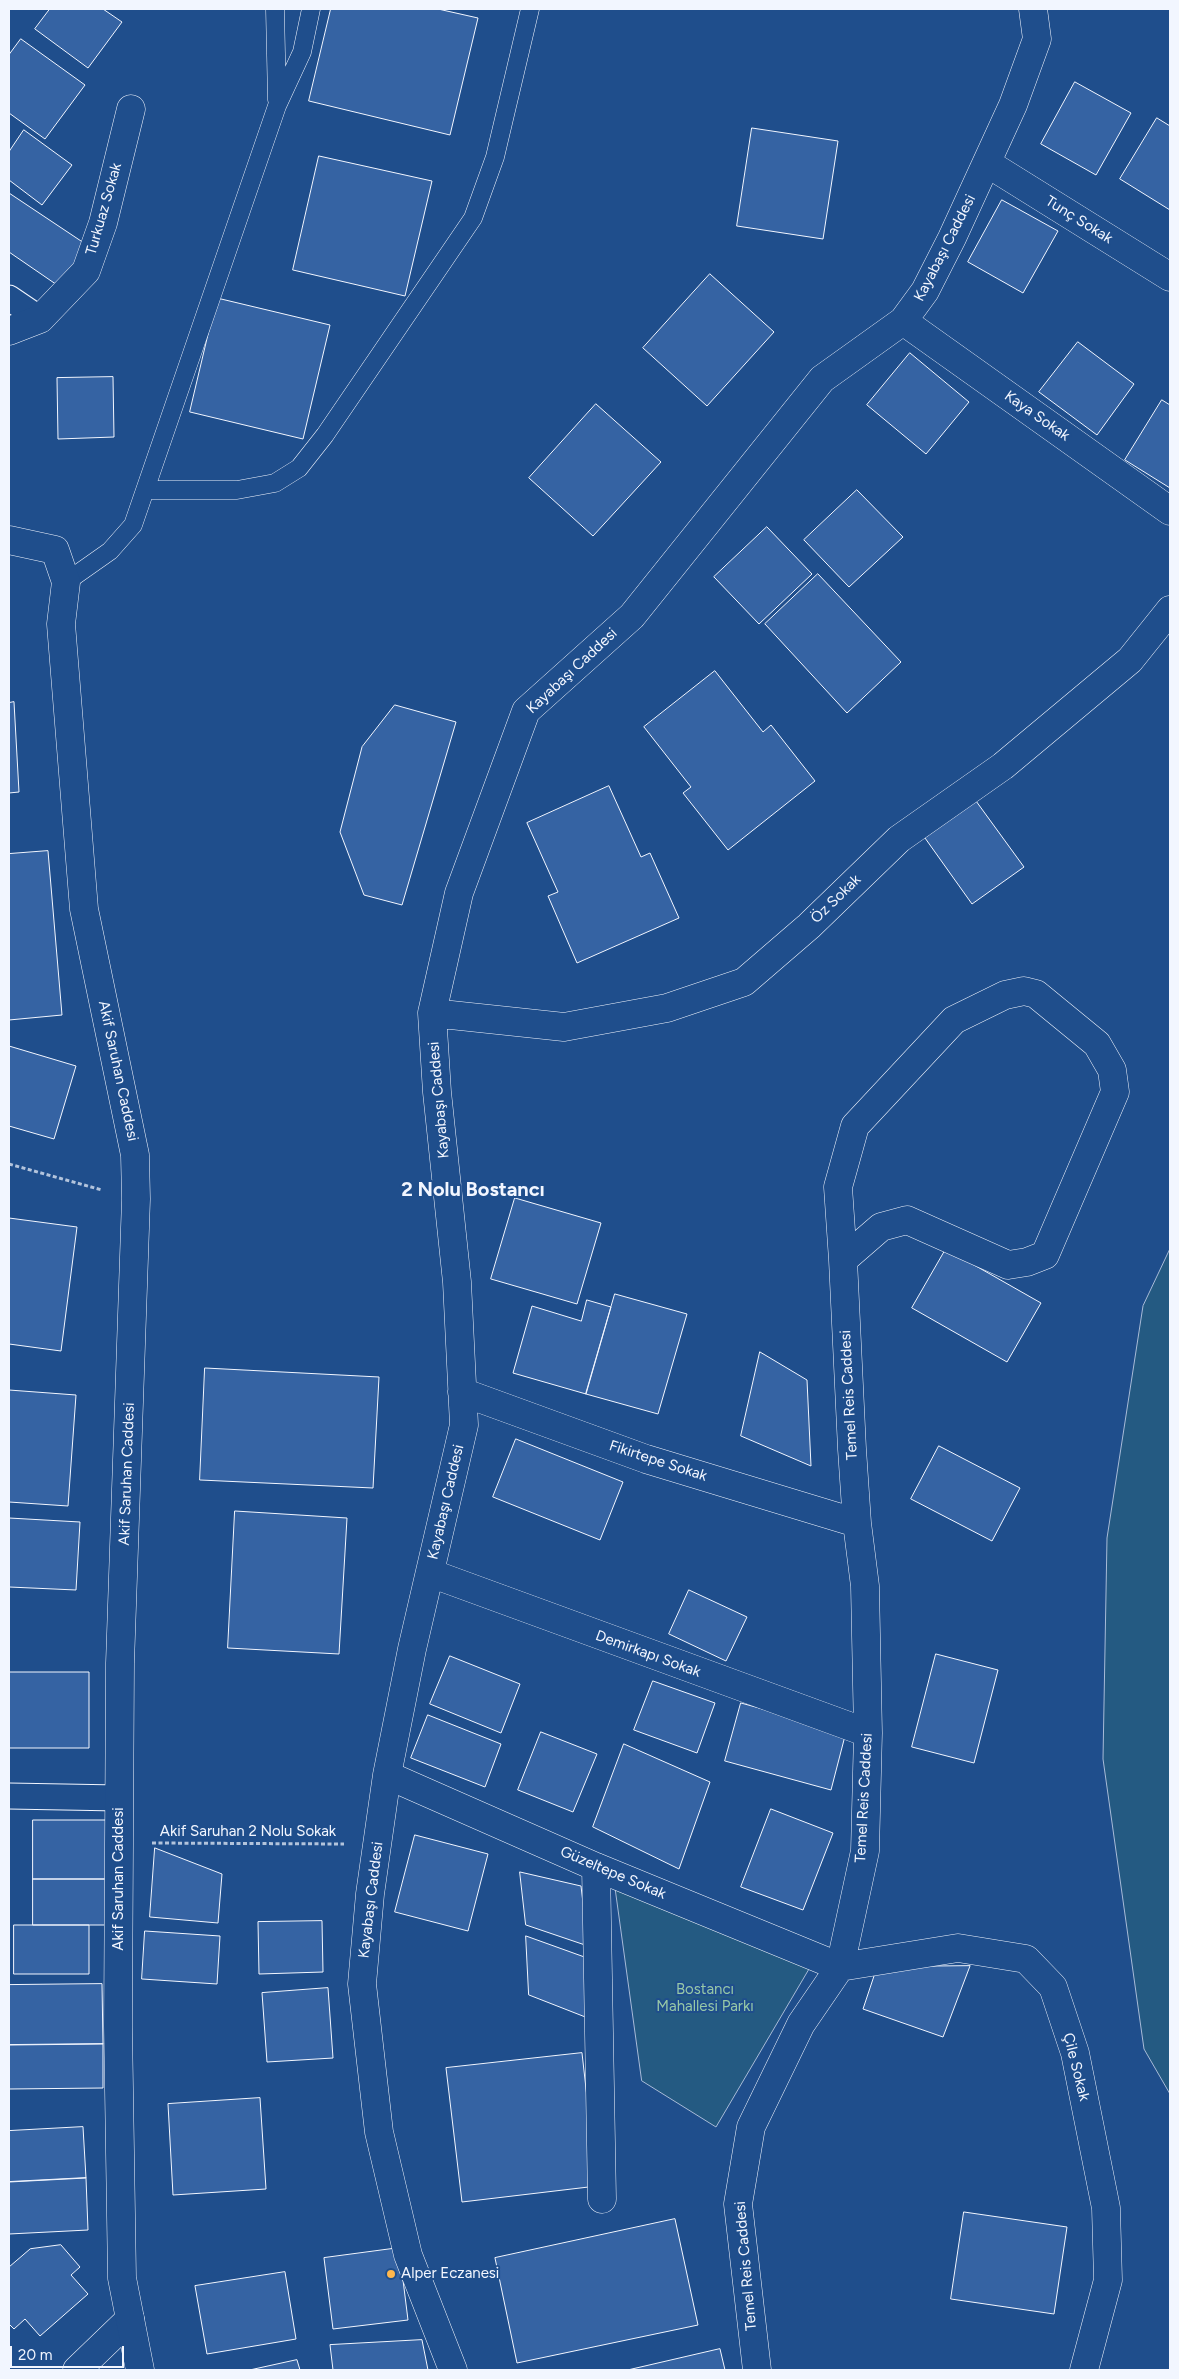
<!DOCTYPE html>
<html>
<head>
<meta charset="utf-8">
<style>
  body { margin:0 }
  #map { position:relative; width:1179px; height:2379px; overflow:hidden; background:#1f4e8c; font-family:Figtree,sans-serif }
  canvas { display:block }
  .frame { position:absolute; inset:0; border:10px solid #f2f6ff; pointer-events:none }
  .scale { position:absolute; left:10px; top:2346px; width:114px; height:22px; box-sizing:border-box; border:2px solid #f2f6ff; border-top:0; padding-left:6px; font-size:15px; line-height:18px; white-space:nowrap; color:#f2f6ff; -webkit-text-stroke:4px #1f4e8c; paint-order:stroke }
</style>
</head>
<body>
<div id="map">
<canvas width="1179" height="2379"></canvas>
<div class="frame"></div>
<div class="scale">20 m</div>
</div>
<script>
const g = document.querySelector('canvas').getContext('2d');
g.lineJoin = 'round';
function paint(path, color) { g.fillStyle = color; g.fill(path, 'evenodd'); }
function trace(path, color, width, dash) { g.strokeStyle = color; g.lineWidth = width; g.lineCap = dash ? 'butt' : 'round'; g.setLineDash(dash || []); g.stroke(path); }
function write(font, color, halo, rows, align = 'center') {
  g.font = font + ' Figtree,sans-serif'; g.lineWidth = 4; g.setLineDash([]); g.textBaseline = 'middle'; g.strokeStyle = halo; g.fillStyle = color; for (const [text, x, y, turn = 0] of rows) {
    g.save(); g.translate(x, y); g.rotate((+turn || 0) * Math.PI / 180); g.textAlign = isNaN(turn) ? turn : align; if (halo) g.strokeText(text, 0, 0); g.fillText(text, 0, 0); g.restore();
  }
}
const green = new Path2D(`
  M1170,1249v845l-26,-45 -41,-290 4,-221 36,-232z
  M613,1871l196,98 -93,158 -74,-46z`);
paint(green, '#245a82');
trace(green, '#a8bbd7', 1);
const building = new Path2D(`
  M50,9h53l19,13 -34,46 -53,-39z
  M331,9h107l40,9 -28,117 -141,-34z
  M21,39l64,46 -40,54 -36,-26v-58z
  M1075,82l56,31 -35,62 -55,-31z
  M1157,118l13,8v84l-50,-31z
  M752,128l86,13 -15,98 -86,-13z
  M24,130l48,35 -30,40 -33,-25v-28z
  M319,156l113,25 -27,115 -112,-26z
  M9,193l78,52 -27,42 -51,-35z
  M1002,200l56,31 -35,62 -55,-31z
  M710,274l64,58 -67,74 -64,-58z
  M217,298l113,27 -27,114 -113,-27z
  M1078,342l56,42 -37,51 -58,-43z
  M910,353l59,49 -43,52 -59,-49z
  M113,377l1,60 -56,2 -1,-61z
  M1162,400l8,5v83l-45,-28z
  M596,404l65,58 -68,74 -64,-58z
  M857,490l46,47 -54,50 -45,-47z
  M767,527l45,47 -53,50 -45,-47z
  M818,574l83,88 -54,51 -82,-89z
  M715,671l48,61 8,-7 44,56 -87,69 -45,-57 8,-6 -47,-60z
  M14,702l5,90 -10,1v-90z
  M395,705l61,17 -54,183 -38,-10 -24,-63 22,-85z
  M609,786l32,71 9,-4 29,65 -102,45 -29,-67 10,-4 -31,-69z
  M976,801l48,66 -52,37 -47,-66z
  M48,851l14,164 -53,5v-166z
  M9,1046l67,20 -22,73 -45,-13z
  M515,1198l86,25 -24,81 -86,-25z
  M9,1218l68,9 -16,124 -52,-7z
  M946,1249l95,54 -34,59 -95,-54z
  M615,1294l72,20 -29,100 -72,-20z
  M587,1300l24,7 -25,87 -73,-21 19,-67 49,15z
  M760,1352l47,28 4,86 -70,-30z
  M205,1368l174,9 -6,111 -173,-8z
  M9,1390l67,5 -8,111 -59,-4z
  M516,1439l107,43 -23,58 -107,-43z
  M939,1446l81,42 -28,53 -81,-42z
  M235,1511l112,7 -8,136 -111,-6z
  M9,1518l71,4 -4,68 -67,-3z
  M689,1590l58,27 -21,44 -57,-27z
  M936,1654l62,16 -24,93 -62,-16z
  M450,1656l70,28 -19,49 -71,-29z
  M9,1672h80v76h-80z
  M653,1681l62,22 -18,50 -63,-23z
  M741,1703l105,29 -15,58 -106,-29z
  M428,1715l73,29 -16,43 -74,-29z
  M541,1732l56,22 -24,58 -55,-22z
  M624,1744l86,38 -31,87 -86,-42z
  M771,1809l62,24 -30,77 -62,-23z
  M33,1820h79v59h-79z
  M415,1835l73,19 -20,77 -73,-19z
  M155,1848l67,26 -4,49 -68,-6z
  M520,1872l61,14 7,60 -62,-21z
  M33,1879h79v46h-79z
  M322,1921l1,51 -64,2 -1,-52z
  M14,1925h75v49h-75z
  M145,1931l75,5 -3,48 -75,-5z
  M526,1936l64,23 3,61 -64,-25z
  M970,1966l-27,71 -80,-28 14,-42z
  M102,1984l1,60 -94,1v-60z
  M328,1988l5,70 -66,4 -5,-69z
  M103,2044v44l-94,1v-44z
  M582,2053l15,133 -135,16 -16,-134z
  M260,2098l6,91 -93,6 -5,-91z
  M83,2127l3,51 -77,4v-51z
  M86,2178l2,52 -79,4v-52z
  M964,2212l103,15 -13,87 -103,-15z
  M675,2219l23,106 -181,38 -22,-105z
  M61,2245l19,22 -9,8 17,19 -48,42 -15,-17 -11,10 -5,-5v-57l21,-18z
  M399,2248l9,72 -75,9 -9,-71z
  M285,2272l11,67 -89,15 -12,-68z
  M422,2340l6,30h-95l-3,-25z
  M720,2349l5,21h-97z
  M297,2360l3,10h-50z`);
paint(building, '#3563a3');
trace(building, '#f2f6ff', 1);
const service = new Path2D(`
  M275,9l2,91
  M146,490h91l38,-7 24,-15 26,-33 148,-217 22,-61 35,-148
  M66,582l44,-31 23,-26 144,-419 25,-54 9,-43`);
const pedestrian = new Path2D(`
  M9,298l31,21
  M9,1796l110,2`);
const minor = new Path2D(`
  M987,163l183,114
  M903,321l267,190
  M9,331l31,-12 46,-48 17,-48 28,-114
  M432,1013l132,14 103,-19 77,-26 65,-56 90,-87 104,-73 127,-106 40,-50
  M462,1392l184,67 211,64
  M430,1573l438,160
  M387,1775l209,92 244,100 118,-19 68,11 27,28 22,66 31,155 2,72 -24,90
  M596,1867l6,332
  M77,2370l53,-51
  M453,2370l-45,-115 -29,-123 -17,-148 8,-90 17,-119 25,-126 52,-224 -7,-143 -20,-190 -5,-79 27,-120 67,-182 106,-95 190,-237 81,-58 22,-30 27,-53 61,-133 24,-66 -4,-30
  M757,2370l-19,-166 13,-77 50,-103 39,-57 25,-116 3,-118 -3,-147 -8,-63 -5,-74 -9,-189 -5,-73 17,-61 99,-106 51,-25 19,-4 12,3 61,50 15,26 3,22 -70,163 -18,7 -19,3 -101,-45 -26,7 -38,33`);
const tertiary = new Path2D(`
  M9,540l46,10 11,32 -5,42 23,285 51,246 1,44 -16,464 -2,363 4,252 18,92`);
trace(service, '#f2f6ff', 19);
trace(pedestrian, '#f2f6ff', 27);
trace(minor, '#f2f6ff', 29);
trace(tertiary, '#f2f6ff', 29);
trace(new Path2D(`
  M9,1164l93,26
  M152,1843l192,1`), '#b3c4dc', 3, [4, 2.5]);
trace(service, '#1f4e8c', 18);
trace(pedestrian, '#1f4e8c', 25);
trace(minor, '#1f4e8c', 28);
trace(tertiary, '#1f4e8c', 28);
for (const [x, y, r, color] of [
  [391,2274,5,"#ffb74d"]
]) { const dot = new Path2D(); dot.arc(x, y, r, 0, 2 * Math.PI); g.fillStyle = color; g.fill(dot); trace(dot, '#1f4e8c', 2); }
write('15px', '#f2f6ff', '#1f4e8c', [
  ["Turkuaz Sokak",104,209,-74],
  ["Tunç Sokak",1079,220,32],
  ["Kayabaşı Caddesi",945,248,-63],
  ["Kaya Sokak",1037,416,35],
  ["Kayabaşı Caddesi",572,671,-43],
  ["Öz Sokak",836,899,-44],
  ["Akif Saruhan Caddesi",118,1071,78],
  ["Kayabaşı Caddesi",439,1100,-95],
  ["Temel Reis Caddesi",849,1395,-93],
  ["Fikirtepe Sokak",658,1461,18],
  ["Akif Saruhan Caddesi",127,1474,-88],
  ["Kayabaşı Caddesi",446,1502,-77],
  ["Demirkapı Sokak",648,1654,20],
  ["Temel Reis Caddesi",864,1798,-87],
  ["Akif Saruhan 2 Nolu Sokak",248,1832],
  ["Güzeltepe Sokak",613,1873,23],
  ["Akif Saruhan Caddesi",119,1879,-90],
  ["Kayabaşı Caddesi",371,1900,-83],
  ["Çile Sokak",1076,2067,76],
  ["Temel Reis Caddesi",746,2266,-95]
]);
write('15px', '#97c8a6', '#1f4e8c', [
  ["Bostancı",705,1990],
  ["Mahallesi Parkı",705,2007]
]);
write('15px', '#f2f6ff', '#1f4e8c', [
  ["Alper Eczanesi",401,2274]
], 'left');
write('bold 20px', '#f2f6ff', '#1f4e8c', [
  ["2 Nolu Bostancı",473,1190]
]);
</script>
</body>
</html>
